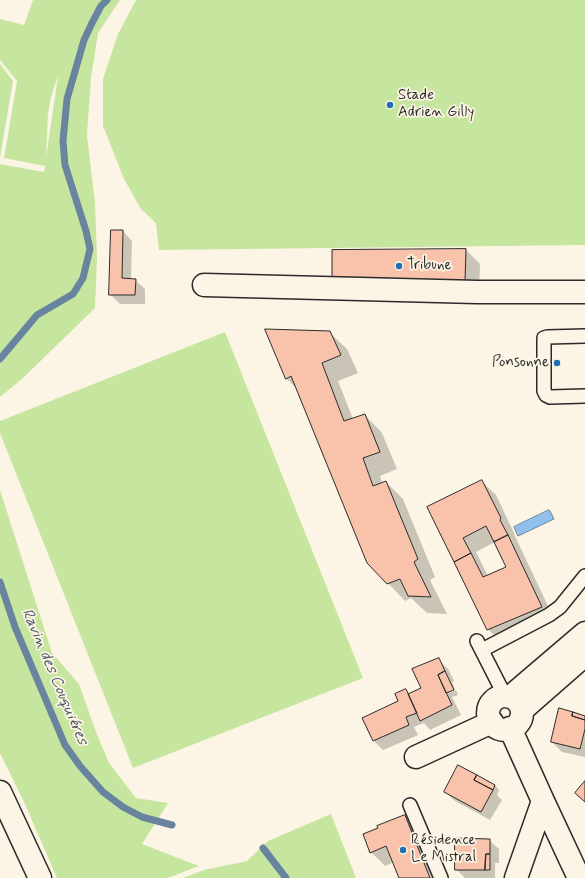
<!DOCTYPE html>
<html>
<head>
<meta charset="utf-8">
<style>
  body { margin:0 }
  canvas { display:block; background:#fcf5e5 }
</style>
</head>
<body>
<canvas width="585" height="878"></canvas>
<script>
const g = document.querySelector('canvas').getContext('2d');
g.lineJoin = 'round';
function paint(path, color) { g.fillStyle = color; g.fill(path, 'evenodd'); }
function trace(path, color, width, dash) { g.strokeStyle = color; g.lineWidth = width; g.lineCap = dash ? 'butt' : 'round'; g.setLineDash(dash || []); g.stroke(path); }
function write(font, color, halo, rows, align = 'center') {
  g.font = font + ' Mynerve,sans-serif'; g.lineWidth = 3.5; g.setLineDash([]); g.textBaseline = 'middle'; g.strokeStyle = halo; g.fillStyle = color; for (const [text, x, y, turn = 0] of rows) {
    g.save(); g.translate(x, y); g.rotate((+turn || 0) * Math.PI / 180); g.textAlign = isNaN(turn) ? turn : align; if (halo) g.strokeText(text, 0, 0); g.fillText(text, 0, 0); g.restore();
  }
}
paint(new Path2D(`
  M33,0h87l-22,33 -7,45 -4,57 8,68 2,55 -2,50 -73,71 -22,18v-233l44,8 1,-6 -41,-8 13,-77 -17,-21v-41l24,6zM58,76l-12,82 2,-45 3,-16z
  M136,0h449v245l-426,5 -3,-27 -15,-14 -17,-30 -21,-53v-47l15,-45z
  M0,64l13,17 -13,77z
  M225,332l138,346 -230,90 -133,-335v-12z
  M0,490l52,163 27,31 17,48 13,31 27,35 32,5 -26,41 57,22 -31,12h-111l-33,-76 -24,-49z
  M331,814l25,64h-173l21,-8 43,-9 21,-20z`), '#c6e69f');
const water = new Path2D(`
  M549,510l1,1 4,8 -36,17 -4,-9z`);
paint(water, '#92c0ec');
trace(water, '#69849f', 1);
paint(new Path2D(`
  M123,231l9,10 -1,38 4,1 10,9v15h-25l-10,-10z
  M466,250l14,14 -1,31h-132z
  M329,332l18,17 11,24 -20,8 15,38 12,-4 17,18 15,36 -17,7 2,7 4,-1 17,17 32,78 -5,3 17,34 -20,-1 -16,-15 -6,3 -37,-39 -70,-172 -12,-12z
  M482,482l14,13 18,38v1l41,87 -53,22 -14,-14 -59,-122zM495,542l12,25 -19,9 -12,-24z
  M439,660l9,9 6,12 -2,1 3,7 -5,2v2l6,-3 2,5 -6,2 9,18 -31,15 -6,-7 -10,4 4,8 -35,15 -10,-10 33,-50 4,4 13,-6z
  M585,717v40l-23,-5 -10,-10z
  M495,785l4,5 -2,5 5,5 -12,20 -35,-19 -10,-9z
  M404,816l14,14 20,48h-38l-6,-16 -9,4 -14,-14z
  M489,840l10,9v14h-4v15h-30l-9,-9z`), '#0003');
trace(new Path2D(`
  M0,359l37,-44 36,-21 10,-16 7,-29 -4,-18 -21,-66 -2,-24 4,-42 17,-59 8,-17 9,-17 6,-6
  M0,582l15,45 50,118 15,21 23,26 20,15 19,10 30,8
  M263,848l23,30`), '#69849f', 7);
const building = new Path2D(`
  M111,230h12l-1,48 14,1 -1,16h-26z
  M466,249l-1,33h-133v-32z
  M265,329l65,2 11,24 -19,8 22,58 21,-7 15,38 -17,6 10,28 13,-5 32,78 -4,3 17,35 -23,-1 -8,-17 -13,5 -20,-21 -76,-187 -5,3z
  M482,480l19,38 -1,2 8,15 -14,7 -8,-16 -23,12 8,15 -17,9 -27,-55z
  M508,535l34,72 -55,23 -33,-68 17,-9 12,24 23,-10 -12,-25z
  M439,658l6,13 -7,4 14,30 -32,16 -12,-27 13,-6 -9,-19z
  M445,671l9,19 -8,3 -8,-18z
  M406,689l11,24 -11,4 3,8 -36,16 -11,-23 36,-17 -3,-7z
  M559,708l14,4 -1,4 13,4v9l-5,20 -29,-7z
  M573,712l12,4v4l-13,-4z
  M458,765l19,10 -3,5 19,10 -12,22 -37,-20z
  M477,775l18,10 -2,5 -19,-10z
  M585,781v21l-10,-9z
  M405,815l25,63h-31l-13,-32 -16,7 -7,-19 15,-6 -1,-2z
  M455,838l35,1v15h-4l-1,16h-30z
  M486,854h4v16h-5z`);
paint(building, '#f8c2ab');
trace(building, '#2b2b2b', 1);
const lane = new Path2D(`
  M585,336l-38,1 -3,1v53l2,4 4,2 35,-1
  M477,641l28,55
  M482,650l67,-35 11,-8 25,-31
  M410,805l31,73`);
const street = new Path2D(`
  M204,285l273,7h108
  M488 713a17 17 0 1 1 34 0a17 17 0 1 1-34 0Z
  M510,697l75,-64
  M522,710l63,-55
  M510,728l33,73 36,77
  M416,757l76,-35
  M0,792l40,86
  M516,878l27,-77`);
trace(lane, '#2b2b2b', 16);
trace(street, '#2b2b2b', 25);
trace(lane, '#fcf5e5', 13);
trace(street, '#fcf5e5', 22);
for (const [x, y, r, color] of [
  [390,105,4,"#1f6fb2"],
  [399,266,4,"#1f6fb2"],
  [557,363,4,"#1f6fb2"],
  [403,850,4,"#1f6fb2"]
]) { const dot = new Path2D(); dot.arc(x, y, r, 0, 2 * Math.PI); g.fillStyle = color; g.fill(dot); trace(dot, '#fcf5e5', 1.5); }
write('15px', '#2b2b2b', '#fcf5e5', [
  ["Stade",398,96],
  ["Adrien Gilly",398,113],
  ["Tribune",407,266],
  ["Ponsonne",549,363,"right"],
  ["Résidence",411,841],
  ["Le Mistral",411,858]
], 'left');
write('italic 16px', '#4a5865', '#fcf5e5', [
  ["Ravin des Couquiéres",54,677,67]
]);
</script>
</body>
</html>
